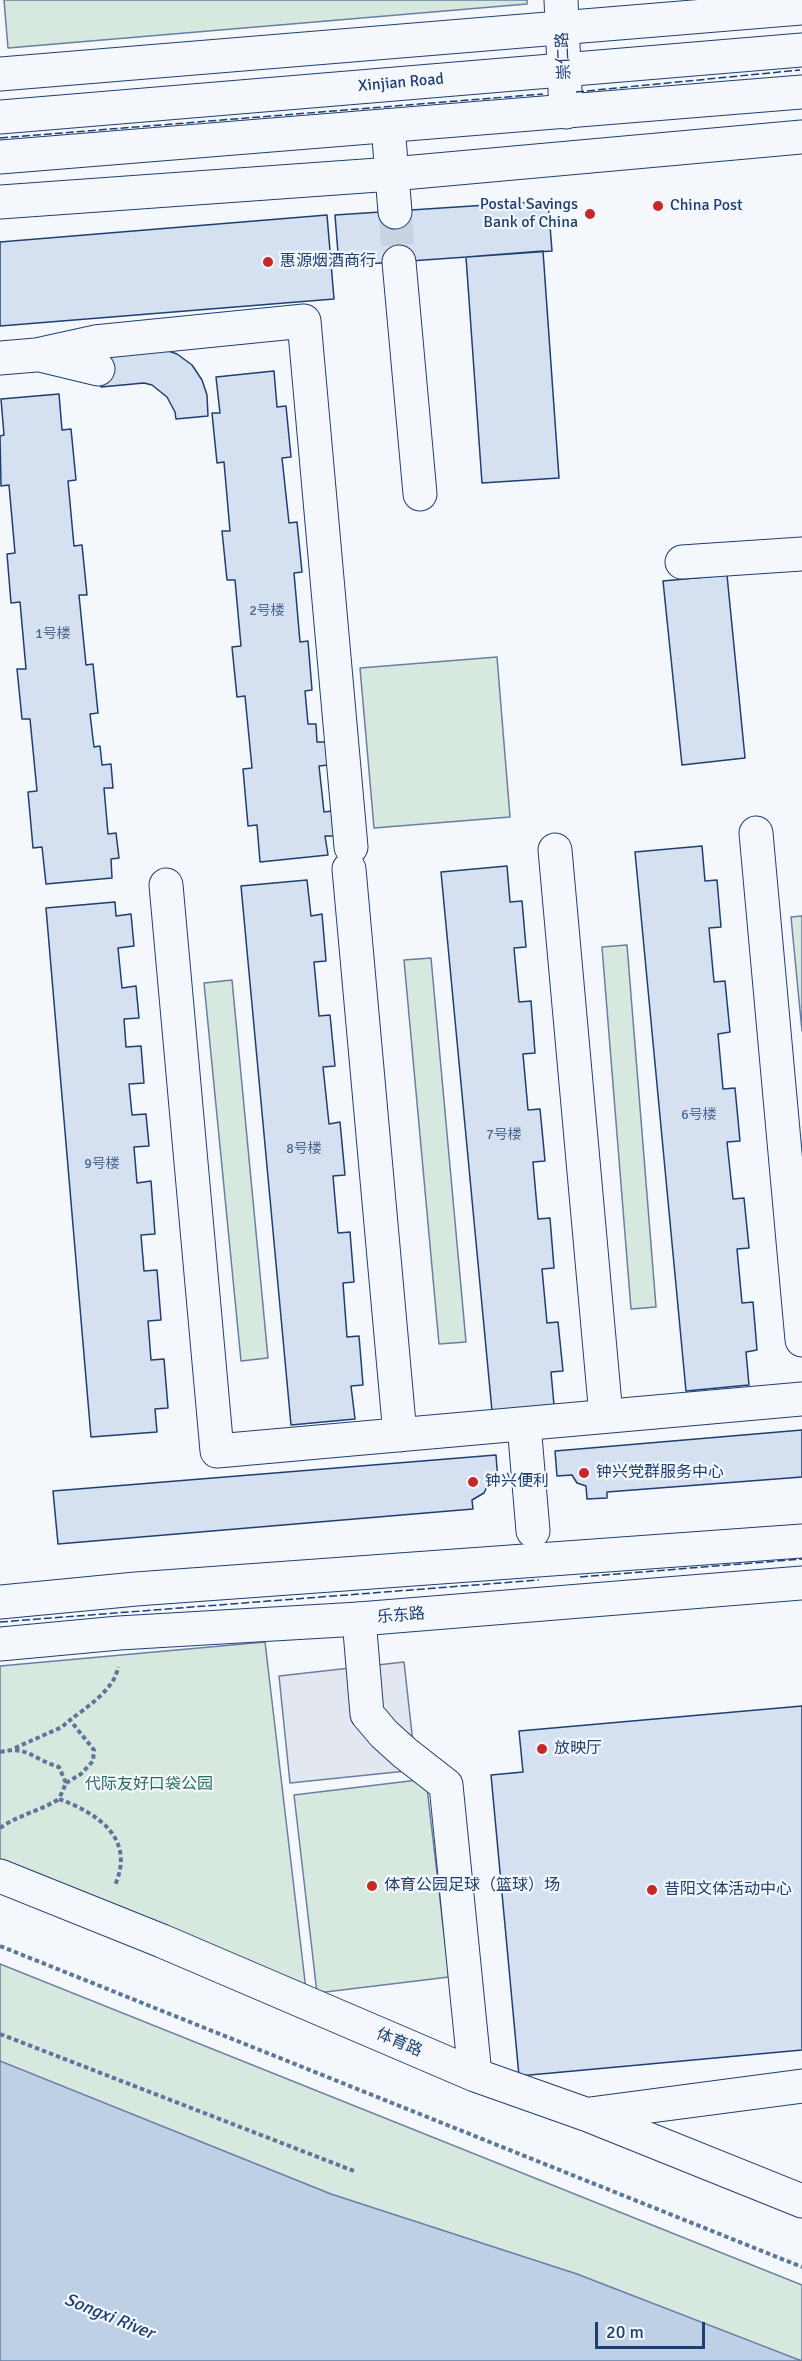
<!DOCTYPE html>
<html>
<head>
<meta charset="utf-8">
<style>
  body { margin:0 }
  #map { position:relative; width:802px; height:2361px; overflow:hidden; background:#f4f7fb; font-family:Signika,sans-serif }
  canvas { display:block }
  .scale { position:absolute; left:595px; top:2322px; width:110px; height:27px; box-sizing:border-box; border:3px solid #1d3f73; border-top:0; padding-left:8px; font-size:18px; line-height:21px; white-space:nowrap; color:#1d3f73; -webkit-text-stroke:4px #f4f7fb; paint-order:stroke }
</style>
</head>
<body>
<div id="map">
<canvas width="802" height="2361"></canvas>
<div class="scale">20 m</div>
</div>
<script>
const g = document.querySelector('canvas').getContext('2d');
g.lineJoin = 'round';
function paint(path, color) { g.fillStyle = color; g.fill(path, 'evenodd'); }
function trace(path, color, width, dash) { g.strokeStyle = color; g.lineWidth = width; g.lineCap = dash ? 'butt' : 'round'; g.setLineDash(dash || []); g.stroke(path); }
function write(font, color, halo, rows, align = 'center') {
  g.font = font + ' Signika,"Noto Sans SC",sans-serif'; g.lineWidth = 4.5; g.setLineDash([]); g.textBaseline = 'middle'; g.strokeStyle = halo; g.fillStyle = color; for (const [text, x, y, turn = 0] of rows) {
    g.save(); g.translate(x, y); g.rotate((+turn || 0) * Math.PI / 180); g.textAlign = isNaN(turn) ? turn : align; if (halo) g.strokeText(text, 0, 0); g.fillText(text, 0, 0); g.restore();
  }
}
const green = new Path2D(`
  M4,0h523v4l-519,44z
  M497,657l13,160 -136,11 -14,-160z
  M802,916v115l-11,-114z
  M627,945l29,362 -25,2 -29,-362z
  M431,958l35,384 -27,2 -35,-384z
  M232,980l36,378 -27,3 -37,-378z
  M265,1642l41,348 -306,-123v-201z
  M426,1779l23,198 -132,16 -23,-198z
  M0,1964l802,321v76l-802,-274z`);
paint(green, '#d7e8df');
trace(green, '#687fa3', 1.5);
const parking = new Path2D(`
  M404,1662l12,108 -126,13 -11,-107z`);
paint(parking, '#e3e8f0');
trace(parking, '#687fa3', 1.5);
const water = new Path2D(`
  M0,2061l331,133 246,80 225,87h-802z`);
paint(water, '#bed0e5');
trace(water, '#687fa3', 1.5);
const building = new Path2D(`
  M548,201l4,50 -213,15 -4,-51z
  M327,215l7,84 -334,27v-84z
  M543,251l16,227 -77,5 -16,-226z
  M160,348l17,6 15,11 10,15 5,15 1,21 -32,3 -1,-7 -8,-15 -15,-12 -8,-2 -43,4 -5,-35z
  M274,371l3,36 9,-1 5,51 -9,1 7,65 8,-1 5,50 -8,1 6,69 8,-1 4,49 -7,1 3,33h8l1,18h9l2,23 -9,1 5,46 8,-1 2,25h-9l3,19 -68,7 -3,-37 -9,1 -5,-57 9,-1 -7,-72 -8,1 -5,-50 9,-1 -6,-66h-8l-5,-49h8l-6,-69 -7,1 -5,-50h8l-4,-36z
  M59,394l3,36 9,-1 5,51 -8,1 6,65 8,-1 5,50h-8l7,70 7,-1 5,49 -8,1 4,33 6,-1 2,19 9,-1 2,24h-9l4,46 8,-1 3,25 -8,1 1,19 -66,6 -4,-37 -9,1 -5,-56 9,-1 -7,-72h-8l-5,-50h9l-6,-67 -9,1 -4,-49 8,-1 -6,-68 -8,1 -1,-50 4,-1 -3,-36z
  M727,575l18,183 -63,7 -19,-184z
  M702,846l3,35 12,-1 4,47 -12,1 5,54 11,-1 5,51 -12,2 5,55 12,-1 5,53 -13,1 6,57 11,-1 5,50 -12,1 5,54 11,-1 4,48 -11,2 3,33 -63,6 -51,-539z
  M507,866l3,36 12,-1 4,46 -12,1 5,54 12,-1 4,52 -12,1 5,56 12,-1 5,52 -12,1 5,57 12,-1 4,50 -12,1 5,54 11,-1 5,49 -12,1 3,33 -62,6 -51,-539z
  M307,880l4,36 11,-2 4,47 -12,1 5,54 11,-1 5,51 -12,1 6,57 11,-2 5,53 -12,1 5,57 12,-1 4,50 -11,1 4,54 12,-1 4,49 -12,1 4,33 -64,6 -50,-539z
  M115,902l1,14 15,-2 3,32 -16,2 4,40 14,-2 3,32 -15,1 2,28 15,-1 3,37 -15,1 3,31 14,-1 3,32 -15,1 3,36 14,-2 4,53 -14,1 3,36 13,-1 4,50 -13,1 3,39 13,-1 4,49 -13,1 2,23 -66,5 -45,-529z
  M802,1430v47l-195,15v6l-20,1 -1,-13 -9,-3 -5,-8 -15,1 -2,-25z
  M496,1455l2,27h-9l-5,11 -12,7 1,9 -415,35 -5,-53z
  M802,1706v344l-283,26 -28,-301 32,-3 -4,-41z`);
paint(building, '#d5e0f0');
trace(building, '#1d3f73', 1.5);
trace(new Path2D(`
  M395,212l4,50`), '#c9d2e0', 33, [33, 16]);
const minor = new Path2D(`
  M561,0l5,112
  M388,126l7,86
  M399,262l21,232
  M44,356l54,13
  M0,358l36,-3 59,-13 209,-21 47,526
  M682,562l120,-8
  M756,833l46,507
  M555,850l51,566
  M349,869l51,566
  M166,885l51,566 585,-52
  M524,1424l9,107
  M359,1619l8,95 17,20 21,19 41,32 29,290
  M0,1876l162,65 313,134 113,40 214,86
  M590,2114l212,-28`);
const major = new Path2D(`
  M0,74l802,-66
  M0,117l802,-67
  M0,157l802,-65
  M0,202l392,-28 410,-37
  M0,1602l136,-13 666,-48
  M0,1644l119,-11 240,-14 443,-36`);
trace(minor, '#1d3f73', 35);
trace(major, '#1d3f73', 35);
trace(new Path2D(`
  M15,1748l47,-21 8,-7
  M0,1752c27,-7 34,8 59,15l7,16 -7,16c38,14 77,39 56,86
  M66,1783l15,-9 12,-13 1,-11 -24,-30c17,-13 45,-31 48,-53
  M0,1828c18,-13 40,-17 59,-29
  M0,1946l802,321
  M0,2034l354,137`), '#5e769c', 4, [4.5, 3]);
trace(minor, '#f4f7fb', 33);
trace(major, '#f4f7fb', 33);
trace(new Path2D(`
  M576,92l224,-22
  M0,138l543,-44
  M580,1577l222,-18
  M0,1622l539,-42`), '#1d3f73', 1.5, [8, 3]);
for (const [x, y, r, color] of [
  [658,206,6,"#c62828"],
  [590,214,6,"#c62828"],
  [268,262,6,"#c62828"],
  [584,1473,6,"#c62828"],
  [473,1482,6,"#c62828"],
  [542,1749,6,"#c62828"],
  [372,1886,6,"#c62828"],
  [652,1890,6,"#c62828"]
]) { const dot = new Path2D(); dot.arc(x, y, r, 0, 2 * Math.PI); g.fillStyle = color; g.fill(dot); trace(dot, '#f4f7fb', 2); }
write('14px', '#4b6792', null, [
  ["2号楼",267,611],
  ["1号楼",53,634],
  ["6号楼",699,1115],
  ["7号楼",504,1135],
  ["8号楼",304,1149],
  ["9号楼",102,1164]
]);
write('16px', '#1d3f73', '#f4f7fb', [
  ["崇仁路",564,56,-93],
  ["Xinjian Road",401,83,-5],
  ["乐东路",401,1616,-5],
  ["体育路",399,2043,23]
]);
write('16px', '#1d3f73', '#f4f7fb', [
  ["Postal Savings",578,205,"right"],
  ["Bank of China",578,223,"right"],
  ["China Post",670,206],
  ["惠源烟酒商行",280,262],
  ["钟兴党群服务中心",596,1473],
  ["钟兴便利",485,1482],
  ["放映厅",554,1749],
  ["体育公园足球（篮球）场",384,1886],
  ["昔阳文体活动中心",664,1890]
], 'left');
write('16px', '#2c6c60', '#f4f7fb', [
  ["代际友好口袋公园",149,1785]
]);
write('italic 18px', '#1d3f73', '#f4f7fb', [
  ["Songxi River",109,2317,22]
]);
</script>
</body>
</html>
